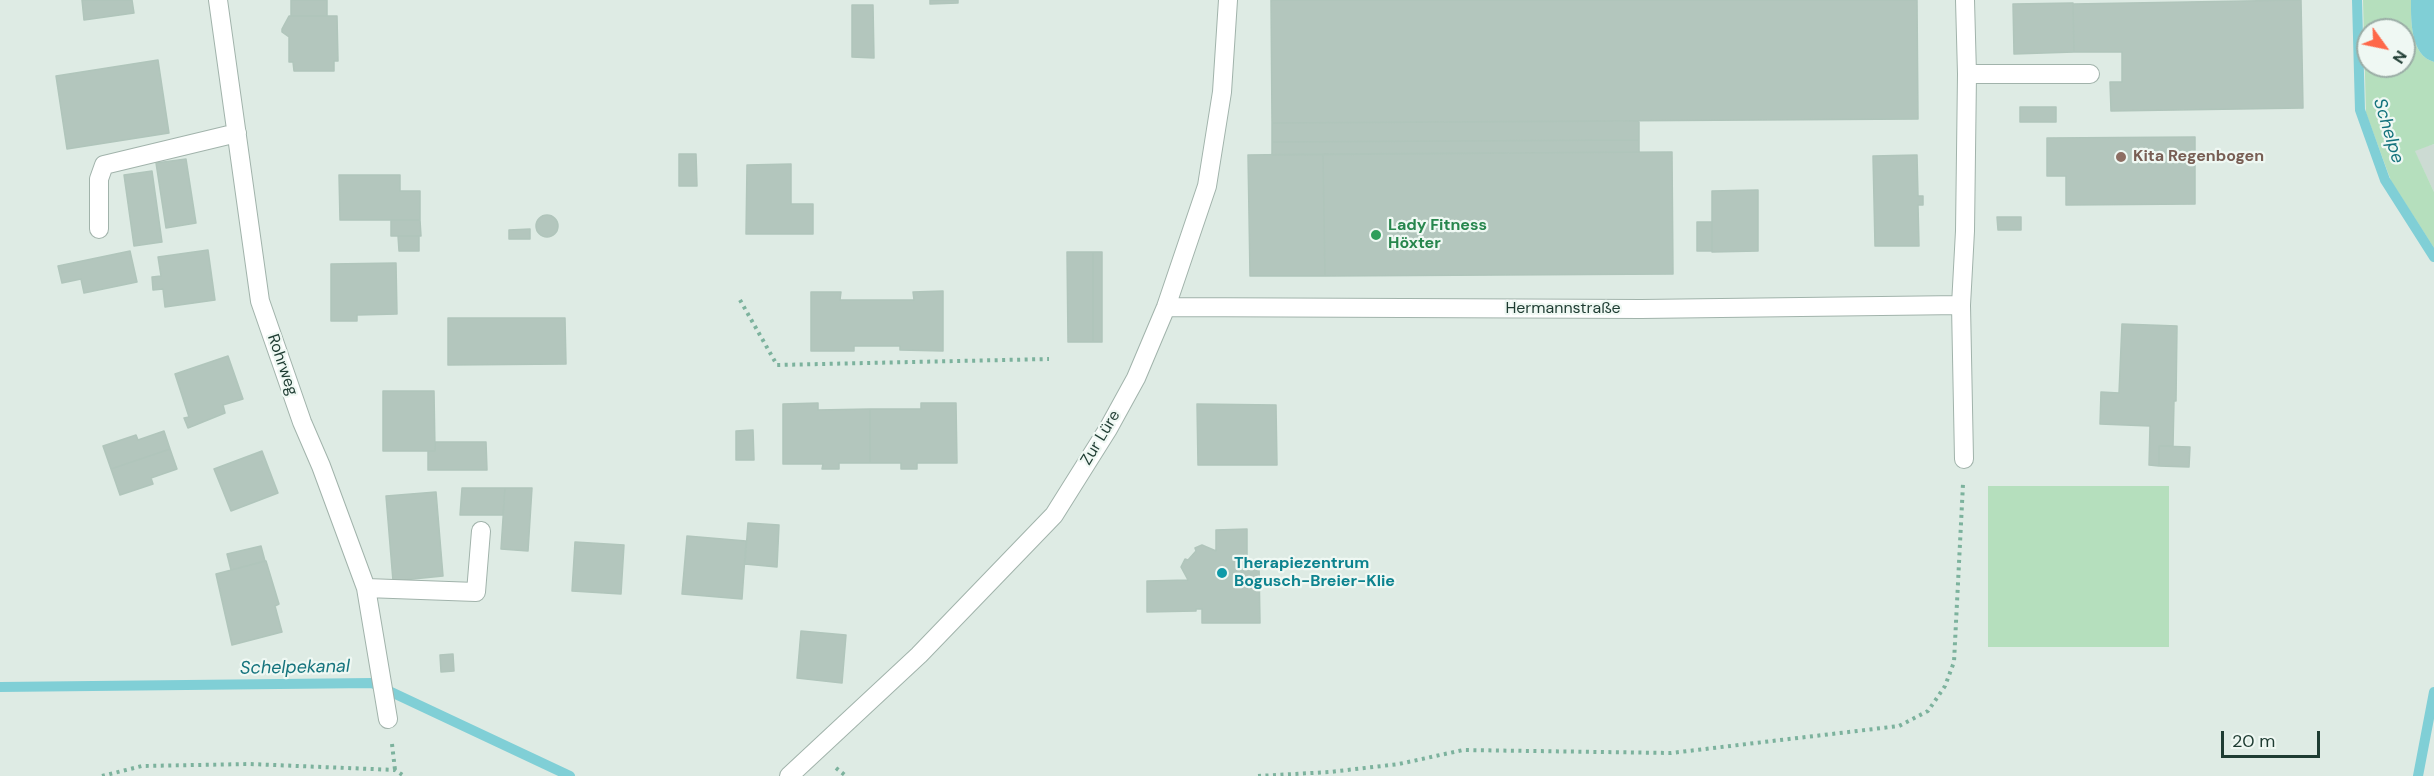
<!DOCTYPE html>
<html>
<head>
<meta charset="utf-8">
<style>
  body { margin:0 }
  #map { position:relative; width:2434px; height:776px; overflow:hidden; background:#deebe4; font-family:"DM Sans",sans-serif }
  canvas { display:block }
  .north { position:absolute; left:2356px; top:18px; width:60px; height:60px; box-sizing:border-box; background:#eff8f3; border:2px solid #9bada6; border-radius:50%; rotate:123deg; font-size:16px; font-weight:700; line-height:24px; text-align:center; color:#1e3c32 }
  .north::after { content:''; display:block; margin:auto; width:21px; height:27px; background:#fe6849; clip-path:polygon(50% 0,100% 100%,50% 72%,0 100%) }
  .scale { position:absolute; left:2221px; top:731px; width:99px; height:27px; box-sizing:border-box; border:3px solid #1e3c32; border-top:0; padding-left:8px; font-size:18px; line-height:21px; white-space:nowrap; color:#1e3c32; -webkit-text-stroke:4px #eff8f3; paint-order:stroke }
</style>
</head>
<body>
<div id="map">
<canvas width="2434" height="776"></canvas>
<div class="north">N</div>
<div class="scale">20 m</div>
</div>
<script>
const g = document.querySelector('canvas').getContext('2d');
g.lineJoin = 'round';
function paint(path, color) { g.fillStyle = color; g.fill(path, 'evenodd'); }
function trace(path, color, width, dash) { g.strokeStyle = color; g.lineWidth = width; g.lineCap = dash ? 'butt' : 'round'; g.setLineDash(dash || []); g.stroke(path); }
function write(font, color, halo, rows, align = 'center') {
  g.font = font + ' "DM Sans",sans-serif'; g.lineWidth = 4.5; g.setLineDash([]); g.textBaseline = 'middle'; g.strokeStyle = halo; g.fillStyle = color; for (const [text, x, y, turn = 0] of rows) {
    g.save(); g.translate(x, y); g.rotate((+turn || 0) * Math.PI / 180); g.textAlign = isNaN(turn) ? turn : align; if (halo) g.strokeText(text, 0, 0); g.fillText(text, 0, 0); g.restore();
  }
}
paint(new Path2D(`
  M2434,144v48l-20,-42z`), '#ccdbd3');
paint(new Path2D(`
  M2363,0h48c0,20 -1,55 23,62v82l-19,7 19,41v56l-43,-67 -25,-68zM2368,30h36v36h-36z
  M1988,486h181v161h-181z`), '#b5dfbd');
paint(new Path2D(`
  M2411,0h23v62c-24,-7 -23,-42 -23,-62z`), '#80cfd6');
trace(new Path2D(`
  M2357,0l3,110 25,70 49,77
  M0,687l372,-4 198,93
  M2418,776l16,-84`), '#80cfd6', 10);
const building = new Path2D(`
  M82,0h50l2,13 -50,7z
  M291,0h36v16h-36z
  M930,0h28v3l-28,1z
  M1271,0h646l1,119 -646,4z
  M2301,0l2,108 -192,3 -1,-29h12v-30h-48l-1,-48z
  M2013,4l60,-1 1,49 -60,2z
  M852,5h21l1,53 -22,-1z
  M289,16h48l1,45h-4v10h-40l-1,-9h-4v-25l-7,-5v-3z
  M158,60l11,73 -102,16 -11,-73z
  M2020,107h36v15h-36z
  M1639,121v19l-367,2v-19z
  M2195,137v67l-129,1v-29h-19v-38z
  M1639,140v12l-367,3v-13z
  M1672,152l1,122 -348,2 -2,-122z
  M679,154h17l1,32h-18z
  M1323,154l2,122h-75l-2,-121z
  M1917,155l1,41h5v9h-5l1,41h-44l-2,-90z
  M186,159l10,64 -30,5 -10,-65z
  M791,164v40h22v30h-67l1,-69z
  M152,171l10,71 -28,4 -10,-71z
  M339,175h61v16h20v29h-80z
  M1758,190v61l-46,1v-61z
  M536 226a11 11 0 1 1 22 0a11 11 0 1 1-22 0Z
  M1997,217h24v13h-23z
  M391,220h29l1,16h-30z
  M1697,222h15v29h-15z
  M530,229v10h-21v-9z
  M398,236h21v15h-20z
  M208,250l7,50 -50,7 -2,-18 -10,1 -1,-13 9,-1 -3,-19z
  M130,251l7,31 -53,11 -3,-14 -19,4 -4,-17z
  M1067,252h26v90h-25z
  M1093,252h9v90h-9z
  M396,263l1,51 -40,1v6h-26v-57z
  M943,291v60l-43,-1v-4h-46v5h-43v-59h30l-1,8h74l-1,-8z
  M448,318h117l1,46 -118,1z
  M2122,324l55,2 -1,75h-2l-1,45h-14v20l-10,-1 1,-39 -50,-2 1,-32 18,1z
  M228,356l15,43 -20,6 2,8 -37,15 -4,-10 5,-1 -14,-43z
  M383,391h51l1,60h-52z
  M818,403v7l52,-1v54h-31v6h-17l1,-5h-40v-60z
  M921,403h35l1,60h-40v6h-16v-6h-31v-54h51z
  M1197,404l79,1 1,60h-79z
  M753,430l1,30h-18v-29z
  M164,431l6,18 -59,20 -8,-23 33,-11 2,5z
  M435,442h51l1,28h-59v-19h7z
  M2159,446l31,1 -1,20 -30,-1z
  M170,449l7,20 -26,9 2,6 -33,11 -9,-26z
  M262,451l16,42 -47,18 -17,-42z
  M462,488h43l-2,27h-43z
  M505,488h27l-4,63 -27,-2z
  M436,492l7,84 -50,5 -7,-85z
  M748,523l31,2 -2,42 -32,-3z
  M1247,529v36h12l1,58h-58v-14h-6v2l-49,1v-31l41,-1 -7,-13 4,-8 3,1 8,-9 -1,-3 7,-3 14,6v-21z
  M687,536l59,5 -4,58 -60,-5z
  M575,542l49,3 -3,49 -49,-3z
  M261,546l4,15 -34,9 -4,-16z
  M266,561l13,43 -4,2 7,26 -50,13 -16,-71z
  M801,631l45,4 -4,48 -45,-5z
  M453,654l1,17 -13,1 -1,-17z`);
paint(building, '#b3c6bd');
trace(building, '#b0c5bb', 1.5);
const minor = new Path2D(`
  M218,0l42,301 42,121 19,44 45,122 22,131
  M1967,74h123
  M99,229v-50l5,-14 133,-32
  M1166,307l475,2 320,-4
  M1964,459l-3,-154 4,-74 2,-157 -2,-74
  M366,588l110,4 5,-61
  M789,776l130,-121 135,-140 54,-86 28,-51 30,-71 41,-121 15,-94 6,-92`);
trace(minor, '#a1b3ab', 20);
trace(new Path2D(`
  M740,300l37,65 272,-6
  M392,744l3,26
  M836,768l10,8
  M102,776l40,-10 108,-2 145,6 9,6
  M1258,776l72,-4 69,-8 64,-14 208,3 228,-27 29,-15 17,-25 9,-24 9,-178`), '#7cb29d', 4, [3, 4.5]);
trace(minor, '#fff', 18);
for (const [x, y, r, color] of [
  [2121,157,6,"#8d6e63"],
  [1376,235,6,"#2e9e5b"],
  [1222,573,6,"#0f9aa8"]
]) { const dot = new Path2D(); dot.arc(x, y, r, 0, 2 * Math.PI); g.fillStyle = color; g.fill(dot); trace(dot, '#eff8f3', 2); }
write('bold 16px', '#785e54', '#eff8f3', [
  ["Kita Regenbogen",2133,157]
], 'left');
write('bold 16px', '#27864d', '#eff8f3', [
  ["Lady Fitness",1388,226],
  ["Höxter",1388,244]
], 'left');
write('16px', '#1e3c32', '#eff8f3', [
  ["Hermannstraße",1563,309],
  ["Rohrweg",282,365,71],
  ["Zur Lüre",1101,438,-59]
]);
write('bold 16px', '#0d838f', '#eff8f3', [
  ["Therapiezentrum",1234,564],
  ["Bogusch-Breier-Klie",1234,582]
], 'left');
write('italic 18px', '#14737d', '#eff8f3', [
  ["Schelpe",2388,131,73],
  ["Schelpekanal",295,668,-1]
]);
</script>
</body>
</html>
